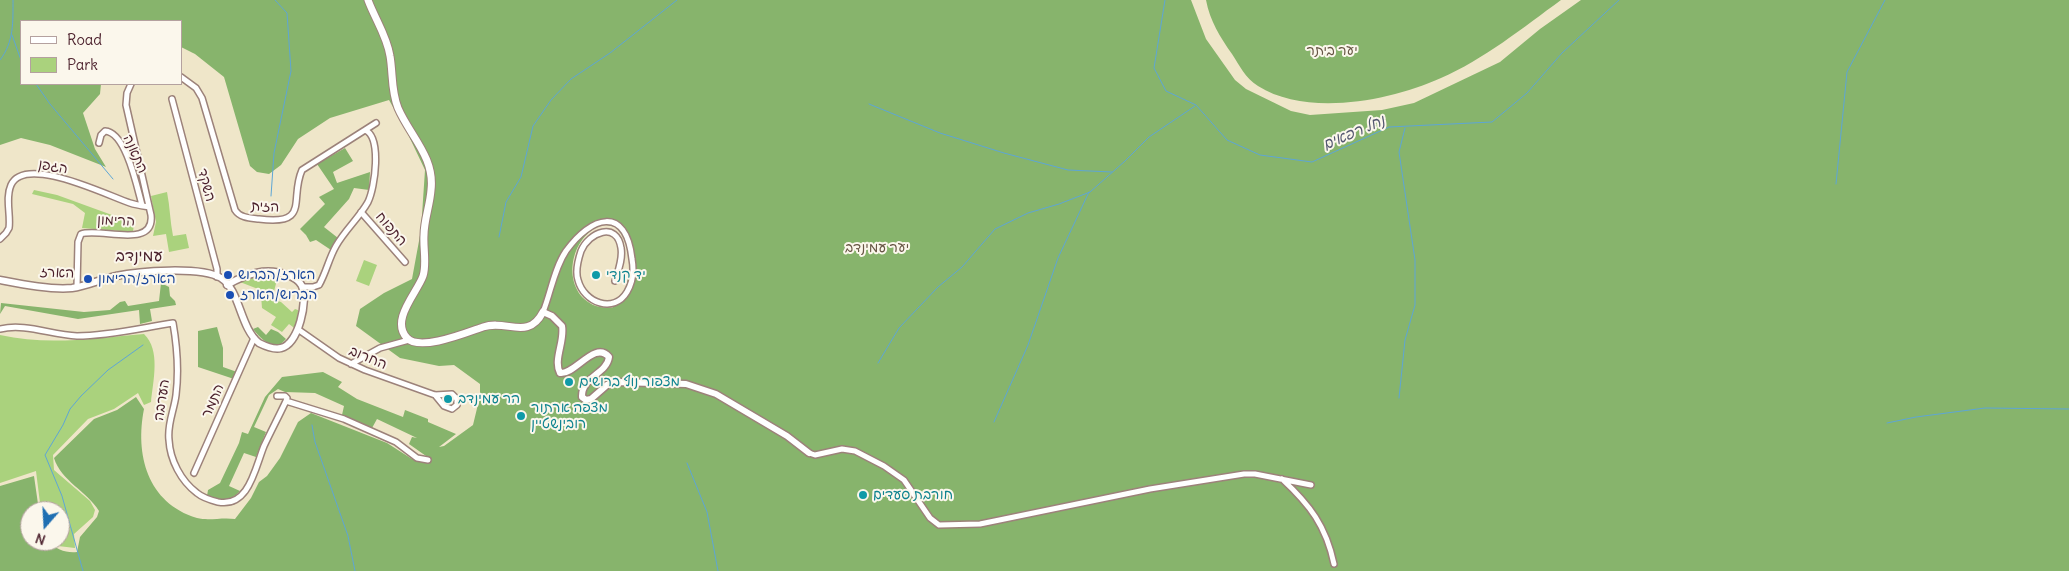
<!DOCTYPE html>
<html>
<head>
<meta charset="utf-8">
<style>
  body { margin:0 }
  #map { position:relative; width:2069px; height:571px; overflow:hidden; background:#efe6c9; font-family:Delius,sans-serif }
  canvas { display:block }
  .legend { position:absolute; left:20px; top:20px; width:162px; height:65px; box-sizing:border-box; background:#fbf7ec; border:1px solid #b4a19f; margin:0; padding:6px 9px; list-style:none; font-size:15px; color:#4a1f2b }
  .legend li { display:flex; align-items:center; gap:10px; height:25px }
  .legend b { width:25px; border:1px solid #b4a19f }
  .north { position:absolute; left:20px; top:501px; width:50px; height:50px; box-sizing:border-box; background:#fbf7ec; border:1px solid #b4a19f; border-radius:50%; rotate:199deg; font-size:14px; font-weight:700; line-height:20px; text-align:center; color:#4a1f2b }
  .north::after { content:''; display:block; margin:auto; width:18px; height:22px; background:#1f6fb2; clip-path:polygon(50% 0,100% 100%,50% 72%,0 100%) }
</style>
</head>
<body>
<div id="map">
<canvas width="2069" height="571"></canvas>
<ul class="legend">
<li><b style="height:6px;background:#fff"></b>Road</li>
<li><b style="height:14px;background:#aad27d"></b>Park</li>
</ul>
<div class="north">N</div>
</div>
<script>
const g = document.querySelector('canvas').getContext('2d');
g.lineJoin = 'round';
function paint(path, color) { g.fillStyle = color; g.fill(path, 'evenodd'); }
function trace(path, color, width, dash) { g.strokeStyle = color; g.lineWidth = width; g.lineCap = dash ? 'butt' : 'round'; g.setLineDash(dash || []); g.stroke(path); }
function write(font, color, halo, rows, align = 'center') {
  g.font = font + ' Delius,"Playpen Sans Hebrew",sans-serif'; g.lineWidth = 4; g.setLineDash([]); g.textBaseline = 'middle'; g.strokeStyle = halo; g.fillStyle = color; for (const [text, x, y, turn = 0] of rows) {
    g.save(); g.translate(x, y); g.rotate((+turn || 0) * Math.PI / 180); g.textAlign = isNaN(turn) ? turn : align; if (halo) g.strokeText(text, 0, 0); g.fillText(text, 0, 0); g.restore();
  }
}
paint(new Path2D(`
  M34,190l23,5 77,28 -1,9 -51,-4 3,-15 -12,-9 -41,-10z
  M167,192c3,15 3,29 6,44l13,-2 3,14 -20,4 -3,-18 -13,2 3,-14 -5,-26z
  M364,260l13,5 -8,21 -13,-5z
  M259,275l19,1 -6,23 9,3 11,10 3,-3 3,1 -1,20 -8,-6 -7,8 -11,-7 5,-8 -14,-9 -1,-13h-4l1,-6 -18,-7z
  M144,334c17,16 9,47 7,68l-7,3 -6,-12 -24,16 -26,10 -35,36 1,15 36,31 5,9 -2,7 -19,17 1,14 -17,-2 -5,-5h7v-30h-19l-5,-40 -36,12v-148c48,11 96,3 144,-1z`), '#aad27d');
paint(new Path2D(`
  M0,0h1191l15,39 29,41 11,9 45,22 19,4 72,-5 32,-7 86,-41 40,-33 41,-29h488v571h-2069v-85l34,-10 5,35h-9v30h19c7,9 17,12 28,11l3,-15 17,-20 2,-6c-12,-20 -38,-30 -45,-53l40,-39 23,-9 19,-13 8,12c-9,45 3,94 53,109 12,3 25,-1 38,1l16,-21 8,-16 8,-6 13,-18 18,-36 13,-9 76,30 25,16 14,1v-4l-17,-12 3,-7 5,1 -40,-19 -5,9 -30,-13 2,-9 -29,-13 -30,-1 -7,-3 -9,6 -15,32 12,5 -10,25 -12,-4 -15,33 11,5c-9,11 -21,9 -33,5l1,-6 12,-7 19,-40 3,-11 6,2 17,-37 17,-20 41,-5 19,10 -4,5 19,12 46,18 2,-7 23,9v3l28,12 -17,13 5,-1 29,-21 7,-29v-12l-26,-19 -15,1 -39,-8 -44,-32 4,-17 24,-16 28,-14 9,-49 4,-60 -19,-40 -17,-30 -59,18 -32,21 -17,26 -12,9 -12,-2 -7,-6 -26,-89 -29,-23 -14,-7v-26h-160v63h80l-1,10 -17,19 12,36 11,18 -56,-22 -29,-7 -21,7zM601,225c6,0 13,0 18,5 16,12 11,50 4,66 -2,5 -7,8 -11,12 -5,-1 -11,0 -16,-2 -35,-13 -29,-67 5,-81z
  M1206,0h355c-37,27 -78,60 -120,78 -51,23 -134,39 -183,8 -13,-8 -18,-20 -26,-32 -12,-17 -22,-33 -26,-54z
  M345,148l8,13 -20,11 4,11 33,-11 -1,18 -15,-2 -5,11 -25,28 14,11 -7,12 -15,-10 -6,2 -4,-7 -6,-6 25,-25 -6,-7 15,-8 -17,-25z
  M161,283l8,4 1,9 5,5 1,4 -26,4 2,12 -12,3 -1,-14 -61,9 -73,-13 -5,8 1,-11 83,9 26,-2 10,-8 5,-1 3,5 31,-5z
  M217,327l6,21v19l14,5 -3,7 -36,-12v-36z
  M258,327l8,8 5,-6 7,3 8,7 -7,7c-12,-1 -19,-8 -26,-17z`), '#87b46c');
trace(new Path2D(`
  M1165,0l-11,68 12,23 30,14 31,35 33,15 52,7 77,-35 103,-5 35,-29 35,-40 57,-53
  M12,35l9,25
  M0,60c14,-18 13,-38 13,-60
  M36,84l14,20 63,75
  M869,104l71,29 64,20 64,17 44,2
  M1836,184l11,-112 38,-72
  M271,196l3,-43 17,-82 -4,-58 -12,-13
  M499,237l7,-35 15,-25 12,-51 18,-26 20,-21 39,-26 67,-53
  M878,363l21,-35 39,-41 24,-20 33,-38 33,-16 31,-9 31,-12 35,-31 24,-24 46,-31
  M1399,398l6,-58 10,-35v-45l-16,-108 6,-24
  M994,422l34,-77 30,-87 31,-66
  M1887,423l29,-6 69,-9 84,1
  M312,425l3,17 33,94 7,35
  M687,463l20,49 11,59
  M83,571l-21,-75 -17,-41 18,-30 7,-16 11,-13 27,-26 35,-25`), '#5ea6d5', 1);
const minor = new Path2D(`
  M181,77l15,11 6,10 33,112c5,8 15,8 24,9 52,7 30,-20 43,-49l74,-47
  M172,99l45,170v8
  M99,143l2,-8 4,-4c21,1 32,56 37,74
  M361,212l44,50
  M0,239l6,-6 3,-5c2,-13 -4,-30 2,-43 14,-31 97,11 119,18 6,2 13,3 19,4
  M77,287l1,-45 3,-8c19,-7 74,16 70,-19l-25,-110 1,-12 4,-9
  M302,287h11l6,-2c7,-12 10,-27 17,-39 9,-16 23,-28 32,-44 7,-14 14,-65 -3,-72
  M543,312c8,-20 11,-43 23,-61 25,-35 60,-46 66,8 2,11 1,23 -5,33 -13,22 -43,11 -49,-12 -3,-9 0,-20 3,-29 8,-19 36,-30 40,-3 2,11 -3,23 -6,33
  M0,329c26,-6 51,6 77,7 31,0 64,-8 96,-13 4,23 6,48 3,72 -2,16 -9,29 -7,45 1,20 12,41 28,53 6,5 13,7 21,9 31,6 37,-34 46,-56 7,-15 15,-30 22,-45l1,-3 -2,-2h-8
  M299,330l40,28 26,12 70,25 17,-1 5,5v6l-5,4 -8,-3 -9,-11
  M351,364l29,-16 29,-8
  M286,401l58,18 52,23 21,16 11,2
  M809,453l6,2 27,-6 13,2 29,15 20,14 26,38 9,7 41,-1 170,-35 94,-15h11l56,11
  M194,473l60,-135
  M1282,479c28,26 44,47 52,85`);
const tertiary = new Path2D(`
  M0,280c21,4 51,10 72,8 15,-2 29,-9 44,-12 22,-5 85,-10 105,2 19,12 19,50 38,65 6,3 15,7 22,5 18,-4 27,-48 21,-62 -3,-6 -9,-9 -15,-11 -21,-8 -41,-1 -60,10
  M543,312l9,4 10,10c3,15 -9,34 -2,47 15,2 35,-33 49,-16 -2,17 -28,20 -27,40l4,3 5,-1 16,-14 12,-3 67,2 30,10 71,42 22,17`);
const secondary = new Path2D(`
  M368,0c7,19 19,36 22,56 3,17 1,35 8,52 12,28 37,49 33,82 -1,15 -7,30 -7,45 -1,13 3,29 -1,41 -6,17 -33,44 -16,62 13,14 61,-6 76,-11 24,-8 45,14 60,-15`);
trace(minor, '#9c827a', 8);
trace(tertiary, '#9c827a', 9);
trace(secondary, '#9c827a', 9);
trace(minor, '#fff', 5);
trace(tertiary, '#fff', 6);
trace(secondary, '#fff', 7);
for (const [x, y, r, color] of [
  [228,275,5,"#1a4fb4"],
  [596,275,5,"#0f9aa8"],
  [88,279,5,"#1a4fb4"],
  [230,295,5,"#1a4fb4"],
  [569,382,5,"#0f9aa8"],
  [448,399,5,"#0f9aa8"],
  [521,416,5,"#0f9aa8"],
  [863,495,5,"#0f9aa8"]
]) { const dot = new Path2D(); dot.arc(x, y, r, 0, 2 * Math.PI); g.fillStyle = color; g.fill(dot); trace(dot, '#fbf7ec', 2); }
write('14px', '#675544', '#fbf7ec', [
  ["יער ביתר",1332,51],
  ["יער עמינדב",877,248]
]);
write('14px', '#4a1f2b', '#fbf7ec', [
  ["התאנה",135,154,66],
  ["הגפן",53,167,9],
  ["השקד",206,185,75],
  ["הזית",265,207,2],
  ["הרימון",116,221,2],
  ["התפוח",391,229,49],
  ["הארז",57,273,2],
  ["החרוב",368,358,23],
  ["הערבה",162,400,-81],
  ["התמר",213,401,-66]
]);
write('14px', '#164399', '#fbf7ec', [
  ["הארז/הברוש",238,275],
  ["הארז/הרימון",98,279],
  ["הברוש/הארז",240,295]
], 'left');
write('14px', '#0d838f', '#fbf7ec', [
  ["יד קנדי",606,275],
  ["מצפור נוף ברושים",579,382],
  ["הר עמינדב",458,399],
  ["מצפה ארתור",531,408],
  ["רובינשטיין",531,424],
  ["חורבת סעדים",873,495]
], 'left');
write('italic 15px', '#52556f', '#fbf7ec', [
  ["נחל רפאים",1354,133,-23]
]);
write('16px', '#4a1f2b', '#fbf7ec', [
  ["עמינדב",139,256]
]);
</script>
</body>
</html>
